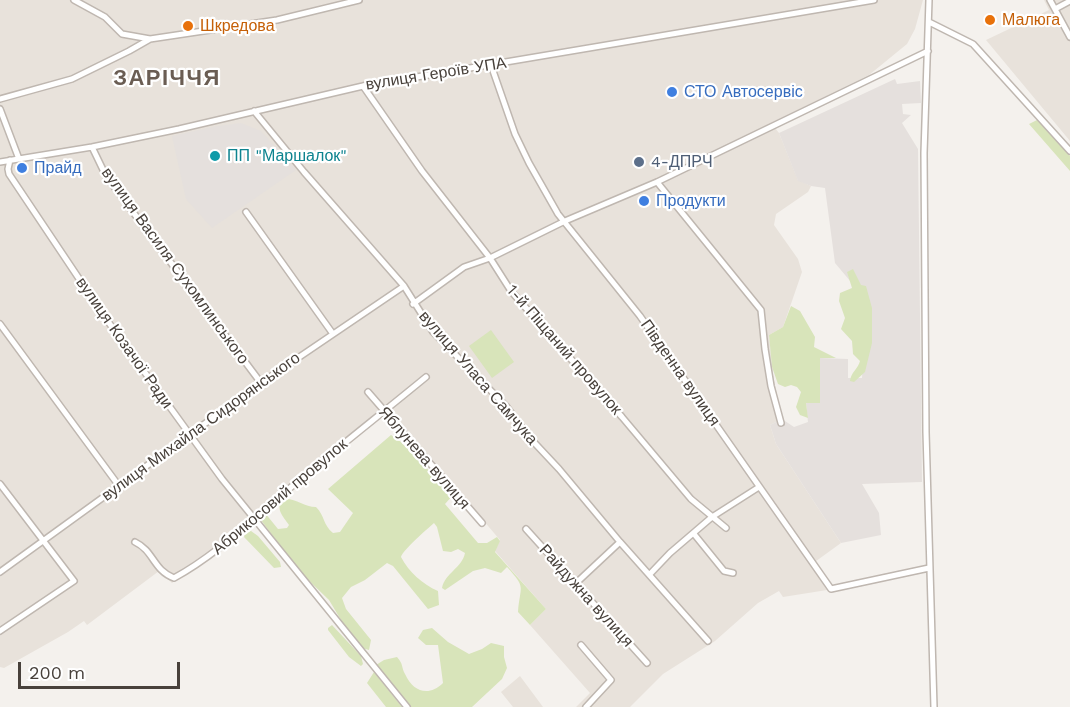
<!DOCTYPE html>
<html>
<head>
<meta charset="utf-8">
<style>
  body { margin:0 }
  #map { position:relative; width:1070px; height:707px; overflow:hidden; background:#f4f1ed; font-family:"Work Sans",sans-serif }
  canvas { display:block }
  .scale { position:absolute; left:18px; top:662px; width:162px; height:27px; box-sizing:border-box; border:3px solid #48413b; border-top:0; padding-left:8px; font-size:18px; line-height:21px; white-space:nowrap; color:#48413b; -webkit-text-stroke:4px #fff; paint-order:stroke }
</style>
</head>
<body>
<div id="map">
<canvas width="1070" height="707"></canvas>
<div class="scale">200 m</div>
</div>
<script>
const g = document.querySelector('canvas').getContext('2d');
g.lineJoin = 'round';
function paint(path, color) { g.fillStyle = color; g.fill(path, 'evenodd'); }
function trace(path, color, width, dash) { g.strokeStyle = color; g.lineWidth = width; g.lineCap = dash ? 'butt' : 'round'; g.setLineDash(dash || []); g.stroke(path); }
function write(font, color, halo, rows, align = 'center') {
  g.font = font + ' "Work Sans",sans-serif'; g.lineWidth = 4.5; g.setLineDash([]); g.textBaseline = 'middle'; g.strokeStyle = halo; g.fillStyle = color; for (const [text, x, y, turn = 0] of rows) {
    g.save(); g.translate(x, y); g.rotate((+turn || 0) * Math.PI / 180); g.textAlign = isNaN(turn) ? turn : align; if (halo) g.strokeText(text, 0, 0); g.fillText(text, 0, 0); g.restore();
  }
}
paint(new Path2D(`
  M0,0h923l-8,29 -8,15 -38,31 -98,48 8,10 19,47 13,6 -3,6 -32,22 -2,11 24,34 4,13 -19,55 -14,8 4,40 9,44 -12,6 6,19 65,99 -29,21 15,26 -44,7 -4,-6 -21,12 -43,38 -52,33 -33,33h-54l14,-14 -60,-68 16,-16 -51,-58 5,-11 -110,-129 -133,103 -85,69 -13,-12 -72,54 -3,-4 -16,11 -64,36 -4,-1z
  M1044,0h26v141l-84,-101 63,-30z
  M520,676l23,31h-30l-12,-15z`), '#e8e2db');
paint(new Path2D(`
  M895,79l2,5 23,-3 1,22 -19,1 1,10 8,1 -9,8 16,26 4,333 -60,2 17,29 2,22 -40,8 -65,-99 -6,-19 12,-6 12,8 14,-5 -2,-19h14v-45l28,1v19h14l4,-78 -31,-37 -10,-75 -14,-2 -13,-5 -19,-48z
  M241,123l20,8 35,39 -84,58 -26,-29 -14,-63 45,-10z`), '#e5e0dd');
paint(new Path2D(`
  M1039,119l31,37v15l-41,-47z
  M853,269l8,16 5,1 6,22v35l-7,29 -11,10 -4,-1c1,-9 8,-12 10,-20l-7,-7 -1,-13 -11,-12 4,-11 -6,-17 1,-8 12,-5 -5,-16z
  M791,306l9,5 15,26 -1,10 22,11h-16v45h-14l2,15 -8,-3 -4,-8 5,-15 -4,-5 -6,-2 -6,2 -7,-3 -6,-17 -3,-32 14,-8z
  M491,330l23,32 -22,16 -23,-32z
  M391,435l10,7 52,53 -8,9 33,39h9l10,-6 3,4 -5,11 51,57 -16,16 -12,-13c2,-27 9,-23 -11,-45l-6,6 -16,-5 -12,3 -28,19 -3,-2c3,-15 20,-20 23,-35l-7,-4 -7,3 -8,-1 -6,-24 -3,-4c-8,7 -31,27 -33,34 8,15 21,27 37,34l1,14 -11,4 -35,-43 -6,-3 -22,17 -14,7 -9,11 4,11 25,31 -2,10 -7,-2 -12,-13 -21,-35 -29,-28 -31,-41 -8,-11v-5l4,-2 13,16 9,-1 2,-3c-6,-9 -15,-17 -5,-26 12,-1 20,8 32,8 9,9 7,18 17,26l7,-1 13,-19 -25,-24z
  M251,531l7,5 22,26 1,5 -7,1 -30,-31 2,-5z
  M332,625l29,31 2,8 -2,2 -12,-9 -21,-27v-2z
  M432,628l16,14 21,12 13,-5 9,-6 13,3v11l3,11 -5,11 -30,28h-62l-34,-42 8,-5 13,-3c7,8 4,10 8,17 8,18 24,23 38,9l-5,-38h-12l-8,-7 5,-8z
  M374,672l28,35h-16l-19,-24z`), '#d8e4ba');
const minor = new Path2D(`
  M74,0l31,17 17,17 28,5
  M929,0l-5,153 2,279 8,275
  M1050,0l20,37
  M1055,9l15,-8
  M929,22l44,22 97,107
  M491,65l24,69 14,29 29,51 82,102 191,273 98,-21
  M363,86l59,85 68,87 21,33 111,126 69,82 35,29
  M0,99l72,-20 57,-28 21,-12 127,-19 82,-20
  M0,109l19,50
  M254,111l50,61 100,114 29,46 73,74 23,31 30,32 61,73 88,99
  M92,147l14,29 155,207
  M10,160l-2,9 1,5 95,142 118,163 185,228
  M0,162l92,-15 87,-18 184,-43 511,-86
  M657,182l104,128 4,39 6,37 10,37
  M246,212l87,122
  M413,304l51,-37 26,-9 75,-37 92,-39 271,-131
  M0,324l119,162
  M368,392l114,131
  M0,484l74,97 -74,50
  M526,529l121,134
  M694,534l30,37 9,2
  M135,542c19,9 18,28 39,36 44,-24 78,-59 116,-90 45,-38 91,-74 136,-111
  M0,572l261,-189 143,-97
  M650,574l20,-21 42,-36 47,-30
  M574,585l46,-43
  M581,645l30,35 -25,27`);
trace(minor, '#bfb7b0', 8);
trace(minor, '#fff', 5);
for (const [x, y, r, color] of [
  [990,20,6,"#e8710a"],
  [188,26,6,"#e8710a"],
  [672,92,6,"#3f7fe0"],
  [215,156,6,"#0f9aa8"],
  [639,162,6,"#5c6f8a"],
  [22,168,6,"#3f7fe0"],
  [644,201,6,"#3f7fe0"]
]) { const dot = new Path2D(); dot.arc(x, y, r, 0, 2 * Math.PI); g.fillStyle = color; g.fill(dot); trace(dot, '#fff', 2); }
write('16px', '#c56008', '#fff', [
  ["Малюга",1002,20],
  ["Шкредова",200,26]
], 'left');
write('16px', '#48413b', '#fff', [
  ["вулиця Героїв УПА",436,74,-9],
  ["вулиця Василя Сухомлинського",175,266,54],
  ["вулиця Козачої Ради",124,343,55],
  ["1-й Піщаний провулок",564,350,49],
  ["Південна вулиця",680,373,55],
  ["вулиця Уласа Самчука",478,378,49],
  ["вулиця Михайла Сидорянського",201,427,-36],
  ["Яблунева вулиця",424,458,49],
  ["Абрикосовий провулок",280,497,-40],
  ["Райдужна вулиця",586,596,48]
]);
write('16px', '#366cbe', '#fff', [
  ["СТО Автосервіс",684,92],
  ["Прайд",34,168],
  ["Продукти",656,201]
], 'left');
write('16px', '#0d838f', '#fff', [
  ["ПП \"Маршалок\"",227,156]
], 'left');
write('16px', '#4e5e75', '#fff', [
  ["4-ДПРЧ",651,162]
], 'left');
g.letterSpacing = '1.5px';
write('bold 22px', '#6a5d53', '#fff', [
  ["ЗАРІЧЧЯ",167,79]
]);
g.letterSpacing = '0px';
</script>
</body>
</html>
